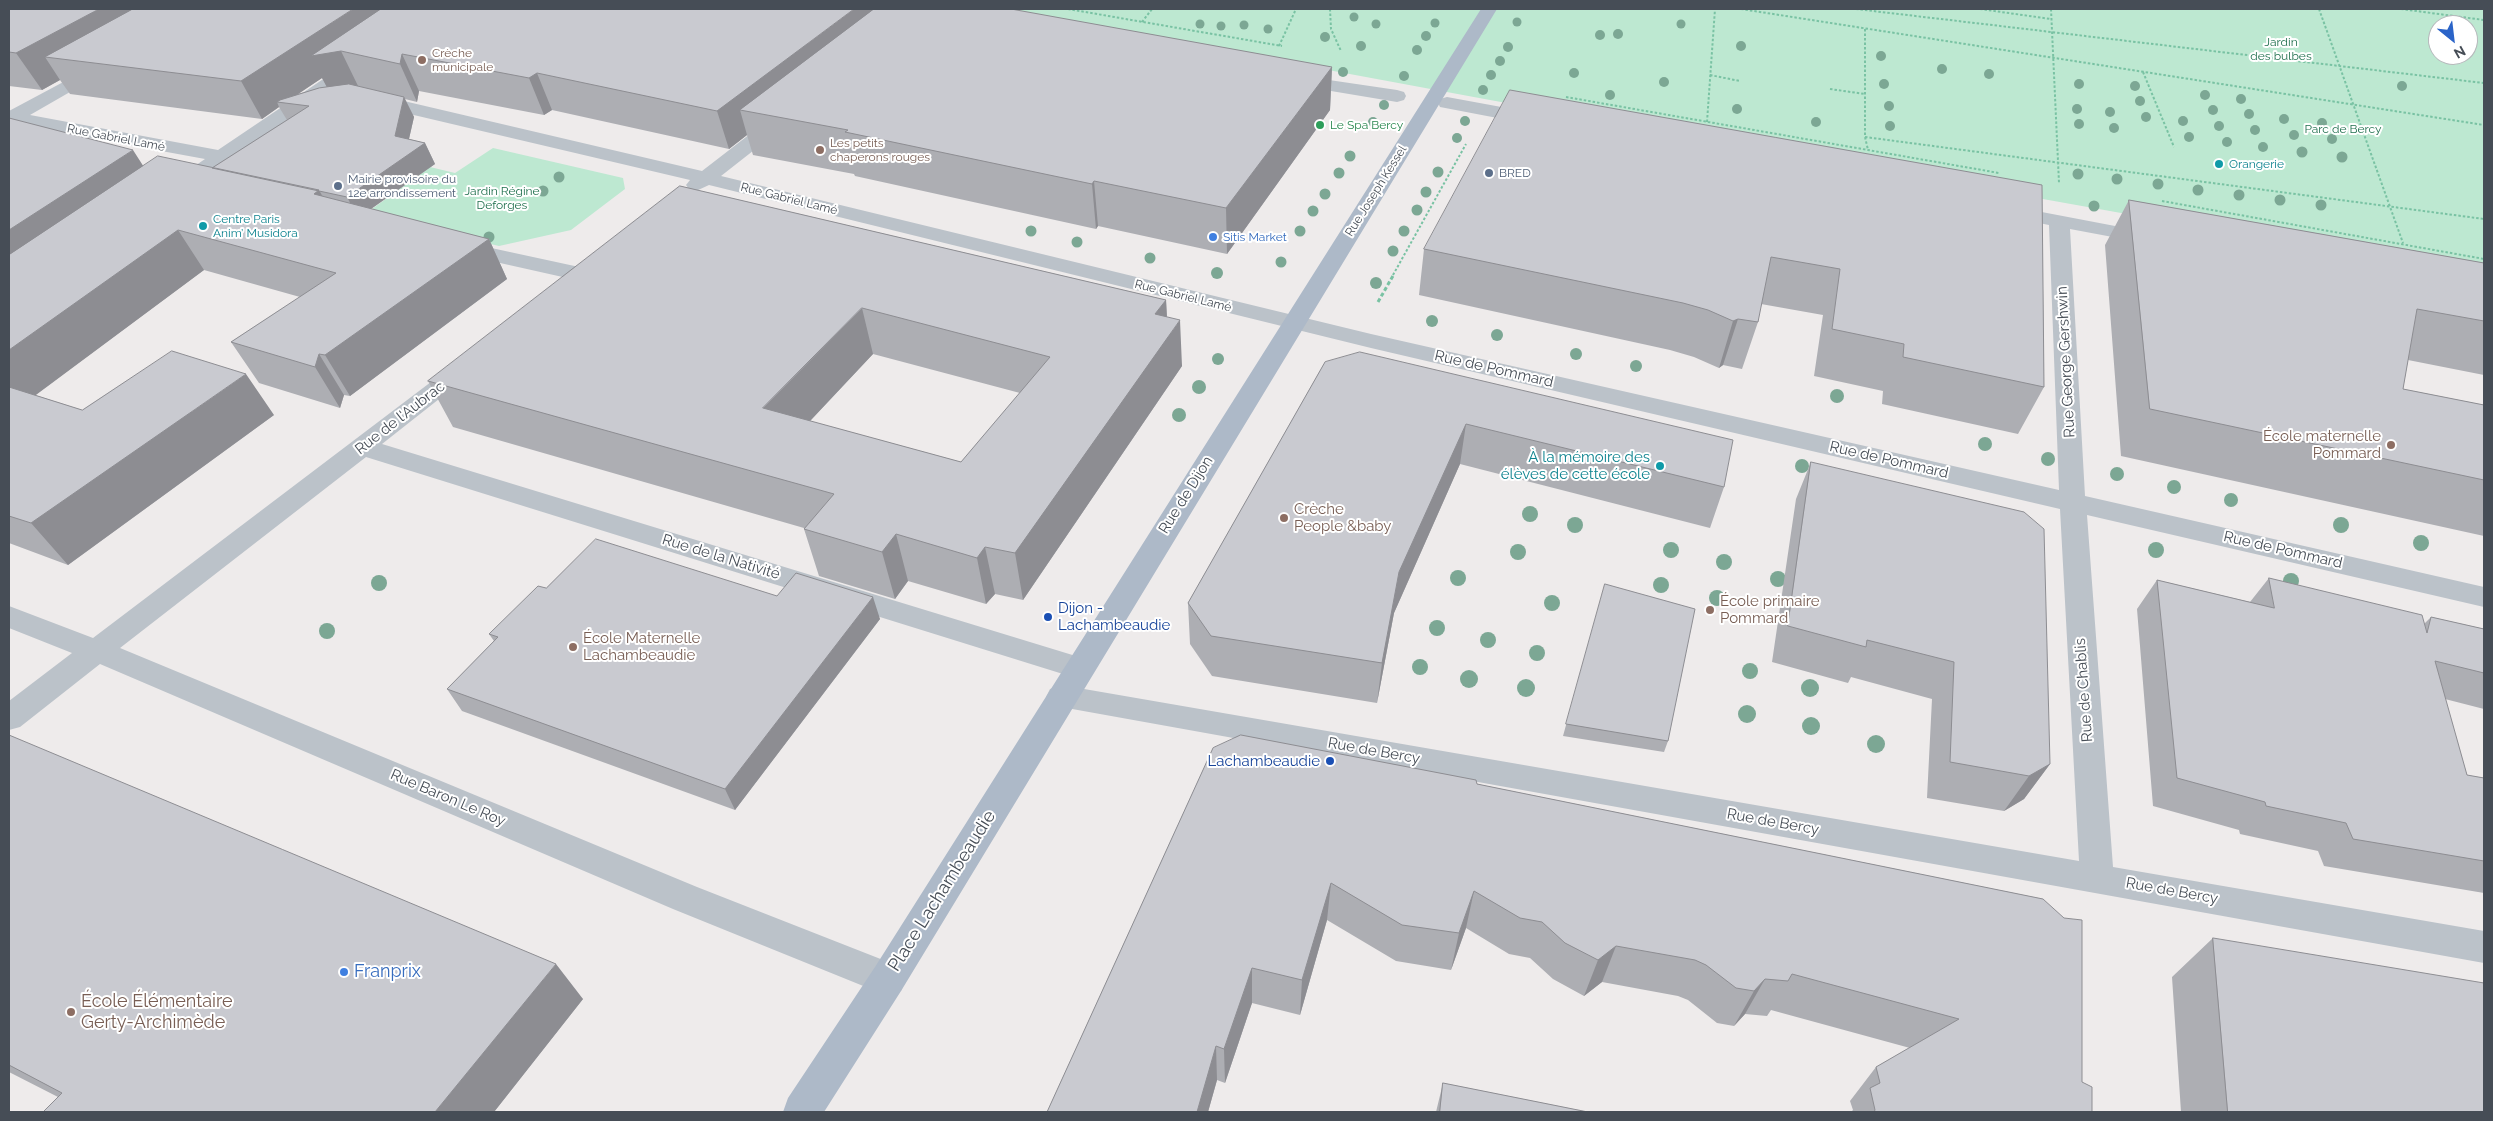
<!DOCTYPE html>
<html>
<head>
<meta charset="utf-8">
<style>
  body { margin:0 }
  #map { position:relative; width:2493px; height:1121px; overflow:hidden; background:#eeebeb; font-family:Raleway,sans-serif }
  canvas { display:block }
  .frame { position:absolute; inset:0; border:10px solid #464d56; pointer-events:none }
  .north { position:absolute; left:2428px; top:15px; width:50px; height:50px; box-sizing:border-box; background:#fff; border:1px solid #b5b8bb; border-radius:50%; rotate:151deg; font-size:14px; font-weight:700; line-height:20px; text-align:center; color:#464d56 }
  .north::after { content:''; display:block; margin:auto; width:18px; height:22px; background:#2b64c8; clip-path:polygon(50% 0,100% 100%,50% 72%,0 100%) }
</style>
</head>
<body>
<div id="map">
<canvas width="2493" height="1121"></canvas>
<div class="frame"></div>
<div class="north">N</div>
</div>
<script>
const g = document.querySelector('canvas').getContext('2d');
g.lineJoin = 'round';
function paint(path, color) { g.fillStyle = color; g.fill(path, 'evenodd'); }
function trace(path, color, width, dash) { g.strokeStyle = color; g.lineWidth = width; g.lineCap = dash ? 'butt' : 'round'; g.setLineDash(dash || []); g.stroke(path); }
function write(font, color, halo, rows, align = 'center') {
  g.font = font + ' Raleway,sans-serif'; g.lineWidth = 4; g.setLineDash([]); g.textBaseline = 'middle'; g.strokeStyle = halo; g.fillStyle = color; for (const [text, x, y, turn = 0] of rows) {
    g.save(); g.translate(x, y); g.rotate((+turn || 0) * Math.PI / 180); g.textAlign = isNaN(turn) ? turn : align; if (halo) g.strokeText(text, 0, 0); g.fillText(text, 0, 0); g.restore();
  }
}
paint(new Path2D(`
  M999,9h1485v269l-994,-178zM2438,25h30v30h-30z
  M493,148l130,30 2,11 -54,41 -72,16 -134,-32 65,-47 25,6z`), '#bde8d1');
trace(new Path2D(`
  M1068,9l214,37
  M1330,9l1,20 10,22
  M1741,9l743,116
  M1856,9l628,74
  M1980,9l71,10
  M2051,9l8,174
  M2319,9l84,234
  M2401,9l83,11
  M1142,22l10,-13
  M1865,29v108l3,13
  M1279,46l17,-37
  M2143,72l31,75
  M1710,75l30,6
  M1830,89l35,5
  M1566,97l433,76
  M1707,122l8,-113
  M1865,137l619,82
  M2162,201l322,58
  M1393,275l73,-131`), '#79c2a3', 2, [2.5, 2]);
trace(new Path2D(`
  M1378,302l16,-28`), '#79c2a3', 3, [4, 2.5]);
paint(new Path2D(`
  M356,60l6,1 3,4 -3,4 -178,122 -7,2 -7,-2 -3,-4 3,-4 35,-24 -196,-36v-12l88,-47 6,1 3,4 -3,4 -73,42 188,35 132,-89z
  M1295,75l102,15 7,2 2,4 -2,4 -7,2 -108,-18 -3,-4 3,-4z
  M374,94l328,77 70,-54h14l2,4 -2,4 -65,51 650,158 688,156 -10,-265 -51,-10 -3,-4 3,-4 7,-2 152,29 4,4 -4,4 -7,2 -80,-15 15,267 399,91v20l-397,-92 26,352 371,64v32l-1434,-258 -4,-8 4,-8 11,-4 1018,176 -19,-352 -689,-161 -662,-163 -13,6 -7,-2 -3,-4 4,-5 -323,-76 -2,-4 2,-4z
  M1447,97l87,16 7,2 2,4 -2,4 -7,2 -94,-18 -2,-4 2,-4z
  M459,241l134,29 3,5 -3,5 -8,2 -134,-30 -3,-5 3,-5z
  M464,361l8,2 4,5 -4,5 -90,71 697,213 10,3 5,8 -5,8 -10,3 -713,-222 -246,191 577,239 204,80 5,12 -5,12 -13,5 -215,-87 -573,-245 -80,63 -11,3v-29l63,-48 -63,-25v-22l84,32 363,-275z`), '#bbc2c9');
paint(new Path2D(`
  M1481,9h16l-596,982 -77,121h-41l5,-14 87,-131z`), '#adb9c8');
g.fillStyle = '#7ca794';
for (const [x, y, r] of [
  [1354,17,4.5],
  [1517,22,4.5],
  [1435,23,4.5],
  [1200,24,4.5],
  [1376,24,4.5],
  [1681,24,4.5],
  [1244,25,4.5],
  [1221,26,4.5],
  [1268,29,4.5],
  [1618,34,5],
  [1600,35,5],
  [1426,36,5],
  [1325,37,5],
  [1361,46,5],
  [1741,46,5],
  [1508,47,5],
  [1417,50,5],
  [1881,56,5],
  [1500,61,5],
  [1942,69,5],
  [1343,72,5],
  [1574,73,5],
  [1989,74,5],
  [1491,75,5],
  [1404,76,5],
  [1664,82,5],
  [1884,84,5],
  [2079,84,5],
  [2135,86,5],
  [2402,86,5],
  [1483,90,5],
  [1610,95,5],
  [2205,95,5],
  [2241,99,5],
  [2140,101,5],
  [1384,105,5],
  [1889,106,5],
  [1737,109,5],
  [2077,109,5],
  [2213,110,5],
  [2110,112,5],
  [2249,114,5],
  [2146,117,5],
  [2284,119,5],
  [1465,121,5],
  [2183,121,5],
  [1373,122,5],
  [1816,122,5],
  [2322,123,5],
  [2079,124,5],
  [1890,126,5],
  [2219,126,5],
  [2114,128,5],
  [2255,130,5],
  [2294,135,5],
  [2189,137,5],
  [1457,138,5],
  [2332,139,5],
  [2227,142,5],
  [2263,147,5],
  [2302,152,5.5],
  [1350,156,5.5],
  [2342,157,5.5],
  [1438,172,5.5],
  [1339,173,5.5],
  [2078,174,5.5],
  [559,177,5.5],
  [2117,179,5.5],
  [2158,184,5.5],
  [2198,190,5.5],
  [543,191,5.5],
  [1426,192,5.5],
  [1325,194,5.5],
  [2239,195,5.5],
  [2280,200,5.5],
  [2321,205,5.5],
  [2094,206,5.5],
  [1417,210,5.5],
  [1313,211,5.5],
  [1031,231,5.5],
  [1300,231,5.5],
  [1404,231,5.5],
  [489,237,5.5],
  [1077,242,5.5],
  [1393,251,5.5],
  [1150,258,5.5],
  [1281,262,5.5],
  [1217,273,6],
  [1376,283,6],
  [1432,321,6],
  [1497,335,6],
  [1576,354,6],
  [1218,359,6],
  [1636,366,6],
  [1199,387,7],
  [1837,396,7],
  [1179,415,7],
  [1985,444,7],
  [2048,459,7],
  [1802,466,7],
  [2117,474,7],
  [2174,487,7],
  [2231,500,7],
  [1530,514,8],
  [1575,525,8],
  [2341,525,8],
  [2421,543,8],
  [1671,550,8],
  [2156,550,8],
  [1518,552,8],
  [1724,562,8],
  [1458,578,8],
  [1778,579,8],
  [2291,581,8],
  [379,583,8],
  [1661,585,8],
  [1717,598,8],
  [1552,603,8],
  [1437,628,8],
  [327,631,8],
  [1488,640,8],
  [1537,653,8],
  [1420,667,8],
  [1750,671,8],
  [1469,679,9],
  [1526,688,9],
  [1810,688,9],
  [1747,714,9],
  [1811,726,9],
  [1876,744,9]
]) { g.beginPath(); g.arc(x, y, r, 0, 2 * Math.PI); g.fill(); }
paint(new Path2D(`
  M9,9l1323,58 -2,43 -103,144 -129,-28 -2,3 -241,-53 -1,-2 -101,-19 -6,-20 -18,14 -177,-39 -8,5 -125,-24 -2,11 -12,-3 9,18 -5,22 16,4 10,21 -64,45 118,30 18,40 -157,117 -6,-1 -4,13 -81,-25 -28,-41 69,-45 -96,-27 -169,125 47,15 192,5 -206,150 -59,-22v-425l135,48 68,2 75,-48 -8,-13 -17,12 -192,-25 -10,-14 -18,10 -33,-4zM322,78l5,9 -30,7z
  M2042,185l2,202 -26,47 -136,-30 1,-13 -69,-15 9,-61 -62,-11 -3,18 -16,47 -19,-4 -4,3 -25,-11 -24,-7 -251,-55 5,-46z
  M680,186l486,114 1,17 15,49 -159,234 -28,-6 -9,10 -78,-23 -13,18 -76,-23 -15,-47v-1l-351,-101 -25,-46zM873,354l147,39 -59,69 -151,-41z
  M2129,200l355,63v112l-76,-15 -5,29 81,16v131l-363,-80 -16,-211z
  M1325,362l399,125 -14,41 -250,-64 -66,149 -17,90 -165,-27 -22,-32 -2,-41z
  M1811,462l239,302 -26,35 -20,12 -77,-13 5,-99 -81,-22 -3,6 -76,-21 24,-163z
  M2269,578l155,46 7,-7 53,12v80l-39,-10 22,76 17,3v115l-160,-27 -6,-15 -78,-17 -1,-4 -86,-24 -16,-197 20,-29 93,22z
  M1605,584l63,157 -4,11 -101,-16z
  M546,588l231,8 103,23 -145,191 -273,-99 -15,-22 47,-48 -5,-7z
  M9,735l574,264 -89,113h-451l15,-15 -49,-25z
  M1213,748l264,36 566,115 39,183 10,30h-241l2,-2 -3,-9 26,-34 34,-19 -139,-38 -4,6 -22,-2 -11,12 -17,-3 -29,-23 -10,-4 -76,-14 -18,14 -31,-17 -23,-21 -21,-4 -43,-26 -15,42 -55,-9 -69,-41 -27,95 -48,-12 -27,80 -8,-3 -9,32h-161z
  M2213,938l271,174h-303l-9,-135z
  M1443,1083l145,29h-152z`), '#adaeb3');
paint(new Path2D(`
  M99,9h86l-140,48 15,23 -18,10 -26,-37z
  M353,9h70l-82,42 18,37 -29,5 -8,-15 -37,25 -8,-1 2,5 -17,12 -21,-38z
  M854,9h28l-142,101 7,25 -18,14 -12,-38z
  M402,54l17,37 -2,11 -17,-38z
  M1332,67l-2,43 -103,144 -1,-46z
  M537,73l15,37 -8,5 -15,-37z
  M404,97l10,20 -9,39 -10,-20z
  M425,143l10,21 -77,54 -11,-21z
  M133,150l25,39 -149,102v-61z
  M1094,181l4,45 -2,3 -4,-45z
  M319,190l22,40 -27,-36z
  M178,230l26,40 -195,145v-65z
  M489,239l18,40 -157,117 -25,-41z
  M1166,300l2,37 12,-17 2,46 -159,234 -8,-47 140,-239z
  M862,308l11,46 -94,100 -16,-46z
  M1738,319l-15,46 -4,3 14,-47z
  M319,354l25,41 -4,13 -25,-41z
  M246,374l28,41 -206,150 -37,-42z
  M1466,424l-6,40 -66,149 -17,90 5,-40 17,-91z
  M896,534l12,47 -13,18 -13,-47z
  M985,547l10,47 -9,10 -9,-46z
  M873,597l7,22 -145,191 -10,-21z
  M2050,764l-26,35 -20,12 25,-35z
  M1331,883l-4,37 -27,95 2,-35z
  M1474,891l-8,37 -15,42 8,-37z
  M1616,946l-14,36 -18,14 14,-36z
  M556,964l27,35 -89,113h-59z
  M1252,968v35l-27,80 -1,-34z
  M1765,979l-20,35 -11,12 20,-35z
  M1216,1046l1,34 -9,32h-11z`), '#8d8d92');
const building = new Path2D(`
  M9,9h90l-83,44 -7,-1z
  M133,9h220l-112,72 -196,-24z
  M381,9h473l-137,102 -180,-38 -8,5 -127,-24 -2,10 -59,-13 -30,5z
  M874,9h137l321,58 -106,141 -132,-27 -2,3 -247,-52 3,-2 -108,-20z
  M349,84l55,13 -9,39 30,7 -78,54 -135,-29 97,-62 -32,-4 3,-2 39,-12z
  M1510,90l532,95 2,202 -141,-30 1,-13 -72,-15 8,-60 -69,-12 -13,65 -20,-3 -5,2 -25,-11 -25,-7 -259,-54z
  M9,118l124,32 -124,80z
  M158,156l161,34 -5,4 175,45 -164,116 -6,-1 -4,13 -84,-25 105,-69 -158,-43 -169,120v-95z
  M680,186l486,114 -11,14 25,6 -165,233 -30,-6 -8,11 -81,-24 -14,18 -78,-23 30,-35 -406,-113zM862,308l188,49 -89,105 -198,-54z
  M2129,200l355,63v58l-67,-12 -14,80 81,16v75l-334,-71z
  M172,351l74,23 -215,149 -22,-7v-129l73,23z
  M1360,352l373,88 -9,47 -258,-63 -67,148 -17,91 -171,-27 -23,-33 137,-241z
  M1811,462l213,50 20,17 6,235 -21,12 -79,-14 4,-100 -87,-22 -1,7 -78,-21z
  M596,539l181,57 19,-23 77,24 -148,192 -278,-100 51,-52 -9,-3 49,-48 8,2z
  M2269,578l153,37 5,18 4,-16 53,12v44l-49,-12 32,114 17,3v83l-131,-22 -7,-16 -80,-17 -1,-4 -88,-24 -20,-198 117,28z
  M1605,584l90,25 -27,132 -102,-17z
  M9,735l547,229 -121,148h-392l19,-19 -53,-28z
  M1241,735l235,45 1,4 566,115 21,19 18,2v162l10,5v25h-218l1,-2 -5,-22 10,-5 -4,-16 83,-48 -167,-45 -4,7 -23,-2 -11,12 -18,-3 -30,-23 -11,-5 -79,-14 -18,14 -33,-17 -23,-21 -22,-4 -46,-27 -15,42 -57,-8 -71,-42 -29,97 -50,-12 -28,81 -8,-3 -19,66h-150l166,-364z
  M2213,938l271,45v129h-256z
  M1443,1083l145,29h-148z`);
paint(building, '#c9cad0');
trace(building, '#8d8d92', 1);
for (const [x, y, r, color] of [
  [422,60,5,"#8d6e63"],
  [1320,125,5,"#2e9e5b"],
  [820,150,5,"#8d6e63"],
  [2219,164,5,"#0f9aa8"],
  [1489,173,5,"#5c6f8a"],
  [338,186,5,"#5c6f8a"],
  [203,226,5,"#0f9aa8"],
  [1213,237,5,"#3f7fe0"],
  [2391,445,5,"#8d6e63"],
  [1660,466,5,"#0f9aa8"],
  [1284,518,5,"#8d6e63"],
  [1710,610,5,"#8d6e63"],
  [1048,617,5,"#1a4fb4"],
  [573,647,5,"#8d6e63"],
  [1330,761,5,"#1a4fb4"],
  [344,972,5,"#3f7fe0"],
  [71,1012,5,"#8d6e63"]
]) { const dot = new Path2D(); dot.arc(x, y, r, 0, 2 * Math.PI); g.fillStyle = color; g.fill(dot); trace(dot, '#fff', 2); }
write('12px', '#1f6f4d', '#fff', [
  ["Jardin",2281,42],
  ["des bulbes",2281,56],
  ["Parc de Bercy",2343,129],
  ["Jardin Régine",502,191],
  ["Deforges",502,205]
]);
write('12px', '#785e54', '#fff', [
  ["Crèche",432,53],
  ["municipale",432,67],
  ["Les petits",830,143],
  ["chaperons rouges",830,157]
], 'left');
write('12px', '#27864d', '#fff', [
  ["Le Spa Bercy",1330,125]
], 'left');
write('12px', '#464d56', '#fff', [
  ["Rue Gabriel Lamé",116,138,11],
  ["Rue Joseph Kessel",1376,191,-58],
  ["Rue Gabriel Lamé",789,199,14],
  ["Rue Gabriel Lamé",1183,296,14]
]);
write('12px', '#0d838f', '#fff', [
  ["Orangerie",2229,164],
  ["Centre Paris",213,219],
  ["Anim’ Musidora",213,233]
], 'left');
write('12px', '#4e5e75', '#fff', [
  ["BRED",1499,173],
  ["Mairie provisoire du",348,179],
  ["12e arrondissement",348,193]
], 'left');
write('12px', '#366cbe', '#fff', [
  ["Sitis Market",1223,237]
], 'left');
write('15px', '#464d56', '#fff', [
  ["Rue George Gershwin",2066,362,-93],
  ["Rue de Pommard",1494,369,13],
  ["Rue de l'Aubrac",400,418,-38],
  ["Rue de Pommard",1889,460,13],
  ["Rue de Dijon",1186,495,-58],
  ["Rue de Pommard",2283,550,13],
  ["Rue de la Nativité",721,557,17],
  ["Rue de Chablis",2084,690,-94],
  ["Rue de Bercy",1374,751,10],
  ["Rue Baron Le Roy",448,798,23],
  ["Rue de Bercy",1773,822,10],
  ["Rue de Bercy",2172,891,10]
]);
write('15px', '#785e54', '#fff', [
  ["École maternelle",2381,436,"right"],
  ["Pommard",2381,453,"right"],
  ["Crèche",1294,509],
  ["People &baby",1294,526],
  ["École primaire",1720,601],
  ["Pommard",1720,618],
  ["École Maternelle",583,638],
  ["Lachambeaudie",583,655]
], 'left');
write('15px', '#0d838f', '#fff', [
  ["À la mémoire des",1650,457],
  ["élèves de cette école",1650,474]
], 'right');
write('15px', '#164399', '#fff', [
  ["Dijon -",1058,608],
  ["Lachambeaudie",1058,625],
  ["Lachambeaudie",1320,761,"right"]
], 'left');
write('18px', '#464d56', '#fff', [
  ["Place Lachambeaudie",942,891,-58]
]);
write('18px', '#366cbe', '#fff', [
  ["Franprix",354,972]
], 'left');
write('18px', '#785e54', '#fff', [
  ["École Élémentaire",81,1002],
  ["Gerty-Archimède",81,1023]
], 'left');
</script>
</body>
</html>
